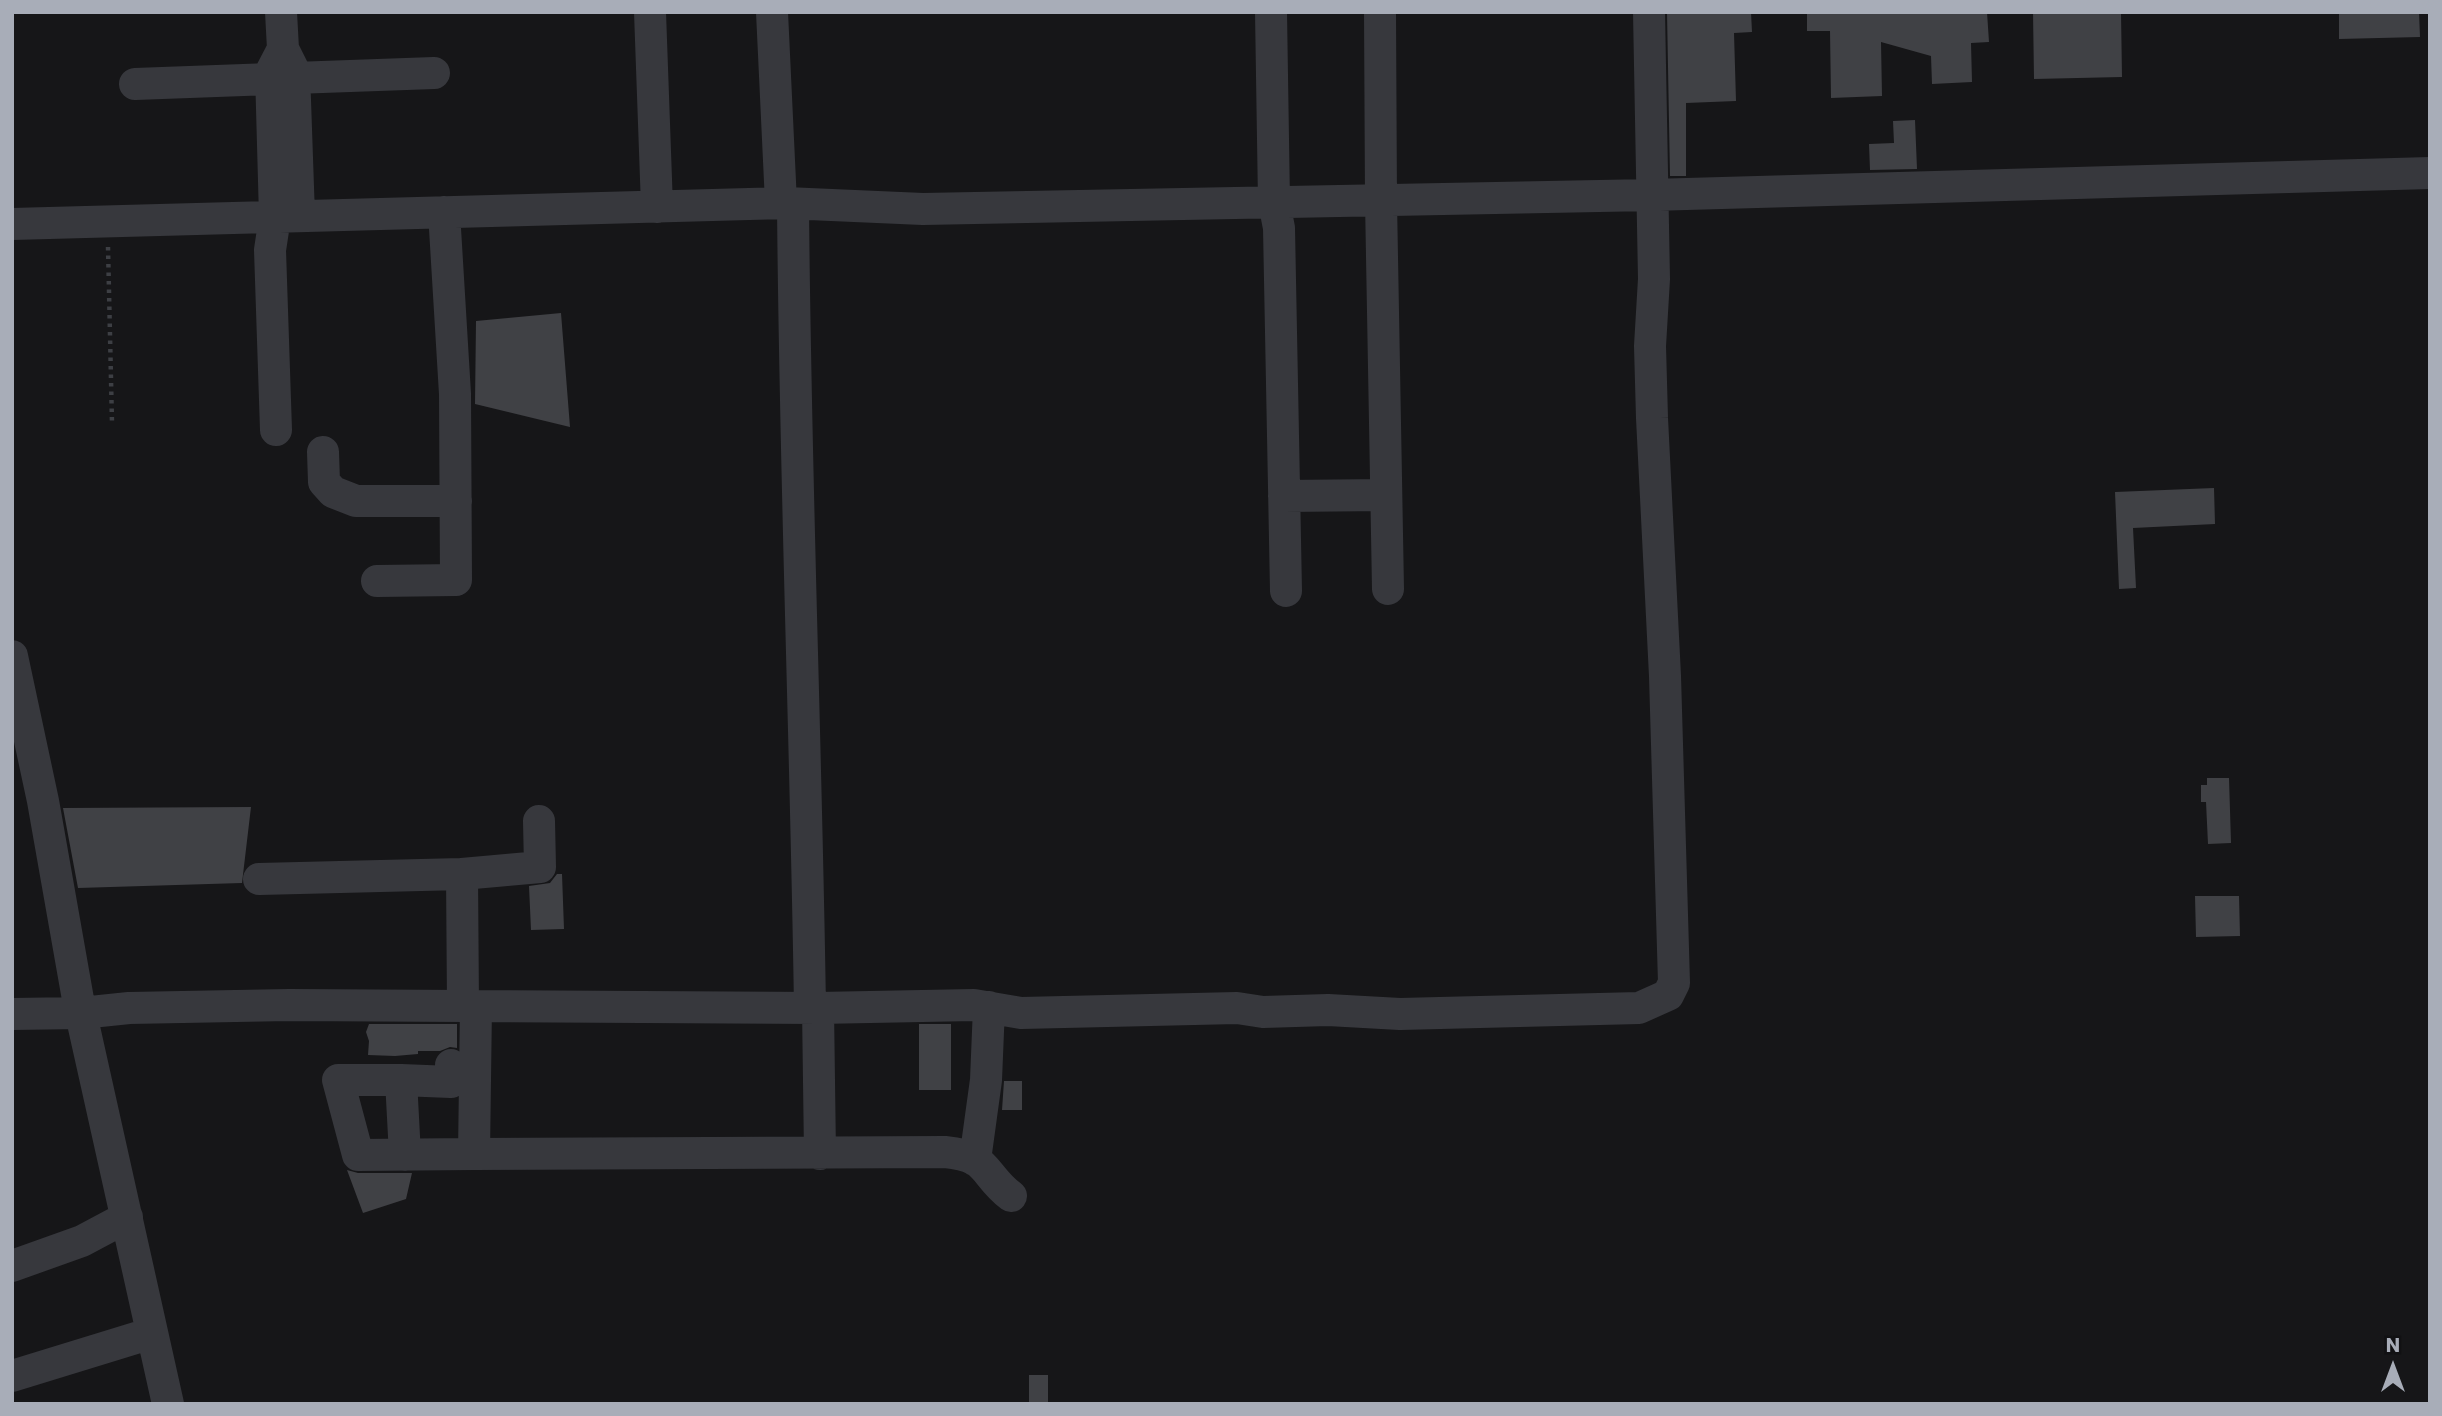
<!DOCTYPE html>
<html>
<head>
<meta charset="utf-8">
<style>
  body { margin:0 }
  #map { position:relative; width:2442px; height:1416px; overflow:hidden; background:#161618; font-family:Poppins,sans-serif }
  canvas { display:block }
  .frame { position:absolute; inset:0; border:14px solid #a8adb8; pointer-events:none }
  .north { position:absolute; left:2358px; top:1332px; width:70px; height:70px; -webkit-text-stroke:5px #111113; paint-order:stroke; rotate:0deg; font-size:19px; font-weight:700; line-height:28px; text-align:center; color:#a8adb8 }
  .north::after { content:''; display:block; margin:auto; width:24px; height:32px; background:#a8adb8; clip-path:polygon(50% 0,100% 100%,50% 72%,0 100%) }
</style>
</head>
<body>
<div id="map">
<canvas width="2442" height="1416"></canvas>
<div class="frame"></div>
<div class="north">N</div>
</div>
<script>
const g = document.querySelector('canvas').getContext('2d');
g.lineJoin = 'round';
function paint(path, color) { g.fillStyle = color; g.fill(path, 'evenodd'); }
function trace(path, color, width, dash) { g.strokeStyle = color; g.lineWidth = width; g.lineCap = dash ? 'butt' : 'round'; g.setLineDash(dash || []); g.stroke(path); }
paint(new Path2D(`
  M1667,12h84l1,20 -18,1 2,68 -50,2v73h-16z
  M1807,12h180l2,30 -18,1 1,39 -40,2 -1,-28 -50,-14 1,54 -51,2 -1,-67h-23z
  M2033,12h88l1,65 -88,2z
  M2339,12h80l1,25 -81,2z
  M1915,120l2,49 -47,1 -1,-26 25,-1 -1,-22z
  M561,313l9,114 -95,-23 1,-83z
  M2214,488l1,36 -82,4 3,60 -17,1 -4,-97z
  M2207,778h22l2,65 -23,1 -2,-42h-5v-17h6z
  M251,807l-9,76 -164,5 -15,-80z
  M557,874h5l2,55 -33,1 -2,-44 21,-3z
  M2195,896h44l1,40 -44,1z
  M369,1024h88v24l-7,-1 -10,4h-22v3l-23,2 -27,-1 1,-14 -3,-9z
  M919,1024h32v66h-32z
  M1004,1081h18v29h-20z
  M347,1170l11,3h54l-6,26 -43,14z
  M1029,1375h19v29h-19z`), '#404145');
trace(new Path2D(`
  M108,247l4,176`), '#3d3f44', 4.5, [3.5, 5]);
trace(new Path2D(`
  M281,12l2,37 11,22 5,145
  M650,12l7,195
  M772,12l9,191
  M1271,12l3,190 5,26 7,363
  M1380,12l1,189 7,388
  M294,78l140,-5
  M135,84l136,-5
  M793,203c2,269 13,536 17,805
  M12,224l774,-21 137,6 728,-14 779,-22
  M276,430l-6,-180 5,-33 -4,-145 12,-23
  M323,452l1,30 9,10 23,9h100
  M1284,496l102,-1
  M377,581l79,-1 -1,-186 -11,-182
  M12,656l31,145 36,204 89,399
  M462,874l78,-7 -1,-46
  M259,879l203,-5 1,132
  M476,1006l-2,148 471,-2c45,4 37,22 66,44
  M818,1008l2,146
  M12,1014l69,-1 48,-5 160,-3 529,3 156,-3 47,8 216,-5 26,4 65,-2 72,4 239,-6 29,-13 6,-12 -9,-307 -13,-258 -2,-72 4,-67 -5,-267
  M401,1080l50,2v-17
  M405,1155l-4,-75h-63l20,75 116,-1
  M975,1160l11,-80 3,-73
  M12,1266l70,-25 45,-24
  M12,1376l140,-43`), '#37383d', 32);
</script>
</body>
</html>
